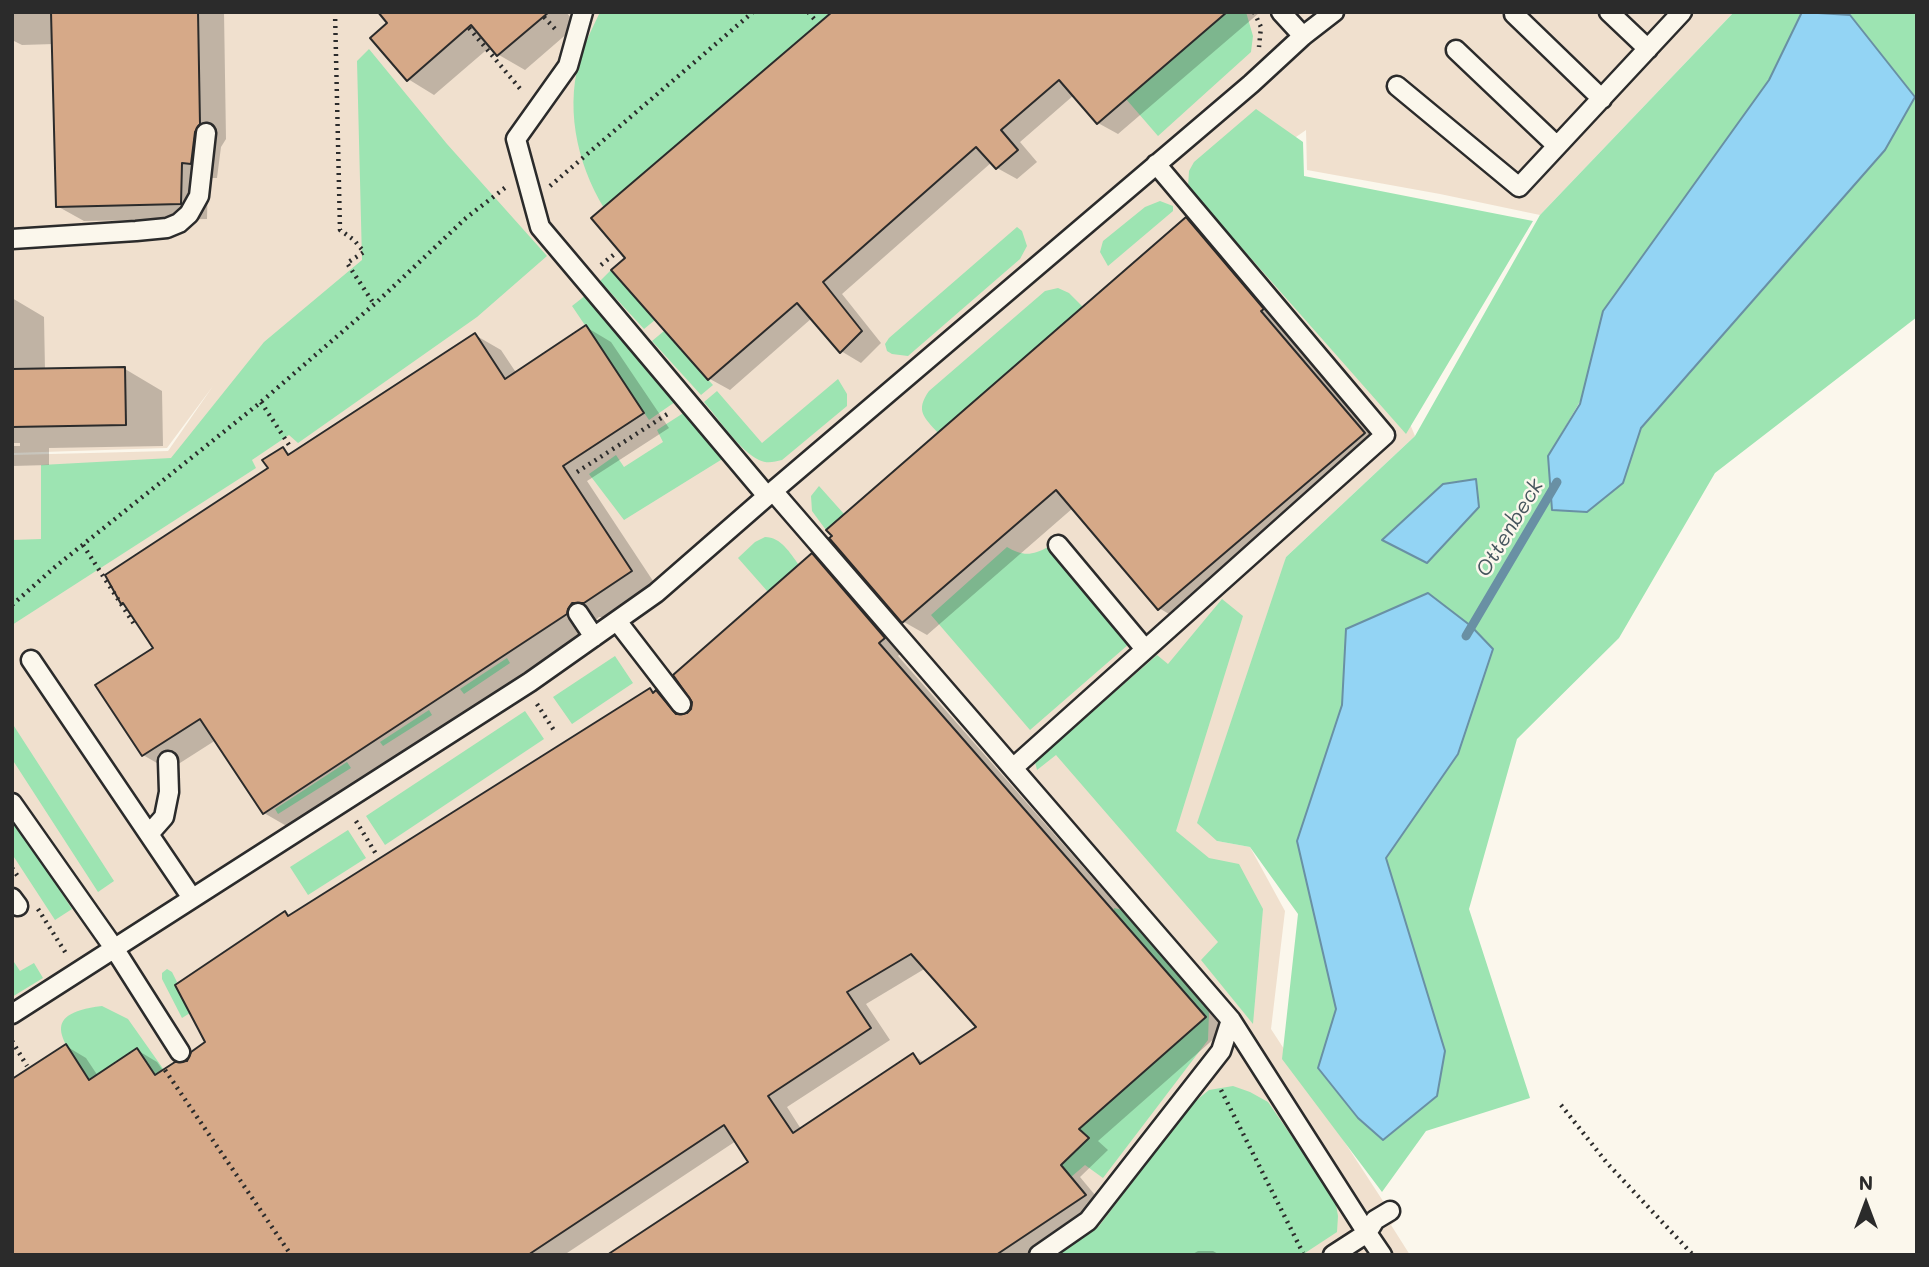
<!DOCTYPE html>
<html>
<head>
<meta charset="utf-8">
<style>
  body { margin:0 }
  #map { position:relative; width:1929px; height:1267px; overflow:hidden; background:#fbf7ec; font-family:Mali,sans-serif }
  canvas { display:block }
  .frame { position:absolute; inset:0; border:14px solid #2b2b2b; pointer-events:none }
  .north { position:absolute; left:1831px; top:1169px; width:70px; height:70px; -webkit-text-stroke:5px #fbf7ec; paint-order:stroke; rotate:0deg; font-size:19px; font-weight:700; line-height:28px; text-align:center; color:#2b2b2b }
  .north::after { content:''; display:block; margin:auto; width:24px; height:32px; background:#2b2b2b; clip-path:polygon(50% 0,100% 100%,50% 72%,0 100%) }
</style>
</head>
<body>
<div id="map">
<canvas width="1929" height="1267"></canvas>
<div class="frame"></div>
<div class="north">N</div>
</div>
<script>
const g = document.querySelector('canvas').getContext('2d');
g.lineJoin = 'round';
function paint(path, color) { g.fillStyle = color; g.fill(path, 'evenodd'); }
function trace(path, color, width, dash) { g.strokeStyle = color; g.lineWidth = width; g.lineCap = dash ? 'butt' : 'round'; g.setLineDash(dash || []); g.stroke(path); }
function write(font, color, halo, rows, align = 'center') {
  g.font = font + ' Mali,sans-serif'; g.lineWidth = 5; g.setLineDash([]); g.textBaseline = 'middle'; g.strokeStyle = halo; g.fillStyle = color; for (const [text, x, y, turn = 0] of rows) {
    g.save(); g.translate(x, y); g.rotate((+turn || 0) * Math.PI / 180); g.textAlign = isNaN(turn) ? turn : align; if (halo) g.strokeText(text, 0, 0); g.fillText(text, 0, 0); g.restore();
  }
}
paint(new Path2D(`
  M12,12h1722l-194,203 -100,-21 -133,-24 -1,-40 -90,63 189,219 10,24 -129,121 -69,284 33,6 35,64 -14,118 125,192 -5,4 19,30h-1398v-800l156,-4 45,-65 -46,62 -155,5z`), '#f0e0ce');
paint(new Path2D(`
  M600,12h232l-228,196c-28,-46 -40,-104 -22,-156 5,-14 12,-27 18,-40z
  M1227,12h19l7,24 -2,16 -93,84 -32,-37z
  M1734,12h183v305l-202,156 -96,165 -102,101 -48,170 61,189 -104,33 -44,61 -100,-133 16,-145 -48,-67 -33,-6 -20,-18 89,-266 129,-121 125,-221zM1802,13l113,83 -30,53 -244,279 -18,55 -71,27 -4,-54 221,-376zM1346,629l112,125 -72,104 59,193 -127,17 18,-59 -39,-168 45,-136z
  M369,49l78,95 100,112 -70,61 -179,126 -9,-8 -37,25 4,8 -244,157v-85l29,-1v-74l130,-7 93,-116 98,-82 -5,-199z
  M1256,109l47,33 1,34 229,45 -127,213 -218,-247 1,-16 5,-9z
  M1160,201l13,5v5l-65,55 -8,-14 3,-11 42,-34z
  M1017,227l5,4 5,15 -7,13 -112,97 -16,-2 -5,-3 -2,-7 4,-6z
  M611,270l44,50 -11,9 -44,-48z
  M1058,288l11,5 14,14 -145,126c-14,-16 -23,-22 -9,-42l116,-100z
  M586,295l89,107 -26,18 -77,-114z
  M664,331l49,54 -12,10 -49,-54z
  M838,379l9,15v12l-65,54c-8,2 -15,4 -23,0 -19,-9 -41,-42 -55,-58l13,-11 45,52z
  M685,412l39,46 -100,62 -35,-46 27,-19 8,12 39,-25 -6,-12z
  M819,486l25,28 -18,16 -14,-19 -1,-15z
  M765,537c16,0 25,16 34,28l-31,27 -30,-34 17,-16z
  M1007,547c15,9 25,9 41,0l81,97 -99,86 -99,-115z
  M1222,599l21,17 -67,215 33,27 30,6 24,45 -10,115 -52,-64 17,-18 -162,-187 -19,15 -2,-8 122,-107 11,9z
  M615,656l18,27 -61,41 -19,-27z
  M507,658l3,5 -46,31 -4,-5z
  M429,710l3,5 -49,31 -3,-4z
  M525,711l19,28 -159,106 -19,-29z
  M12,723l102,158 -16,11 -86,-133z
  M347,762l4,6 -73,46 -3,-5z
  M12,817l60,92 -17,11 -43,-66z
  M348,830l18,28 -58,37 -18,-28z
  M1114,908l9,2 86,102 -1,28 -105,138 -18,-13 -14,12 -10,-12 28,-27 -10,-9z
  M12,959l8,12 14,-8 9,15 -31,19z
  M167,969l5,3 5,10 -2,3 15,28 -8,5 -20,-39v-6z
  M102,1006l26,13 36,51 -9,5 -18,-27 -48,32c-24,-37 -54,-66 13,-74z
  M1233,1086l17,6 18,10 67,97 3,17 -1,16 -35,23h-244l41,-29 93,-122 17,-14z`), '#9de4b2');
const water = new Path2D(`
  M1802,12l48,3 65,82 -30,53 -244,278 -18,55 -36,29 -35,-2 -4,-54 32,-52 23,-93 166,-231z
  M1476,479l3,28 -52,56 -45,-23 61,-56z
  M1428,593l43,33 22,23 -35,105 -72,104 59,193 -8,45 -54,44 -25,-22 -40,-50 18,-59 -39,-168 45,-136 4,-76z`);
paint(water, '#93d4f4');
trace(water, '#6990a4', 2);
paint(new Path2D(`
  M12,12h212l2,127 -5,8 -4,31h-9l-1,41 -123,2 -27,-15 -3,-162 -32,1 -10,-5z
  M381,12h185l11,13 -52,45 -26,-15 -8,-9 -57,49 -26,-16 -18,-56z
  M834,12h424l1,1 -141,121 -20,-11 -24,-28 -54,47 17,20 -20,17 -20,-11 -5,-6 -150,132 39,49 -20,20 -20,-12 -29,-33 -82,72 -20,-11 -82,-121z
  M1186,220l24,13 74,92 104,122 -206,175 -23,-14 -86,-100 -146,127 -23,-13 -72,-83z
  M12,298l32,19 1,53 80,-1 37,22 1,55 -114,2v17l-37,1v-20h8v-3h-8z
  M586,327l25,15 58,86 -82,53 70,106 -47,30h-11l-6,6 -1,6 -302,199 -26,-15 -48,-73 -47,30 -26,-15 12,-107 -28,-42 -5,-3 148,-134 13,-20 9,6 183,-120 26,15 16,24z
  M812,556l20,11 72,83 -6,6 327,373 -127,112 10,9 -28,27 25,30 -72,48h-422l139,-92 -14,-22 -172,114h-552l54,-209 20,12 12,18 39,-26 20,12 7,10 22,-8 22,-21 77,-130 6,3 359,-226 26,14 10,11h2zM926,968l52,59 -53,36 -12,-8 -112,74 -14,-22 103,-67 -24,-36z
  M1198,1251h15l7,4h-29z`), '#0003');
trace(new Path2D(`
  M1466,636l91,-154`), '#6990a4', 9);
const building = new Path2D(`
  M51,12h147l2,112 -5,8 -4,32 -9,-1 -1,41 -125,3z
  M378,12h171l-52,44 -26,-31 -64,56 -37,-43 17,-15z
  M832,12h395l-130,112 -38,-44 -58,50 17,20 -22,19 -20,-22 -153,135 39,49 -22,22 -43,-50 -89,77 -97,-110 14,-12 -34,-40z
  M1186,217l78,92 -3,2 104,122 -207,177 -102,-120 -154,133 -73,-85 3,-2 -6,-6z
  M586,325l58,88 -81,53 69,105 -48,32h-12l-4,6 -1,5 -304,200 -63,-95 -58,37 -47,-71 58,-37 -30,-45 -2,1 -16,-29 163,-107 -6,-8 21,-13 5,8 187,-122 30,46z
  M125,367l1,58 -114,2v-58z
  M812,553l73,85 -6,5 327,374 -127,112 10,9 -28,27 25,30 -90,60h-389l141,-93 -24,-37 -196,130h-516v-176l54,-35 23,36 48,-32 18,27 20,-13 12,-1 4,-9 14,-10 -30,-57 110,-74 3,5 362,-228 3,5 3,-3 20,24 11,-1 4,-4 1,-7 -19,-27zM911,954l65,73 -56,37 -7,-11 -120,80 -25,-37 103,-68 -24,-36z`);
paint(building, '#d6a988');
trace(building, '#2b2b2b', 2);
const service = new Path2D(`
  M583,12l-15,54 -52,73 24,88 227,269
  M1281,12l22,24
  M1609,12l39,37
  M1514,14l88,85
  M1456,50l101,96
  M1397,86l122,101 163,-175
  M12,239l124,-8 31,-3 12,-5 10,-9 10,-18 7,-63
  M773,491l478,-407 52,-48 31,-24
  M1058,545l87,104
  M578,613l16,24
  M617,621l64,83
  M31,660l161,238
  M1013,768l372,-333 -229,-271
  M12,803l102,145 66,104
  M149,834l15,-17 5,-25 -1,-31
  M12,898l6,8
  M12,1014l518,-332 126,-89 117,-102 458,529 136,213 -34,22
  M1039,1255l49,-34 133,-170 10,-31
  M1382,1255l-15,-22 8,-13 15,-9`);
trace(service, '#2b2b2b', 23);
trace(new Path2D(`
  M335,12l5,218 14,10 10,12 -17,11 27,41
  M808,12l9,10
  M1254,12l7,15 -2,20
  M544,17l12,13
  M469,28l53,63
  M550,186l203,-174
  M601,265l16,-13
  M261,402l30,46
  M577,472l92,-59
  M83,545l51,79
  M12,605l43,-38 206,-165 117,-101 88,-83 40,-31
  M537,704l18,28
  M356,821l20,33
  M12,868l7,10
  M38,909l29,46
  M12,1041l15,25
  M165,1070l126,185
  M1221,1090l82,163
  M1561,1105l46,58 86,92`), '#2b2b2b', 4.5, [2, 5]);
trace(service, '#fbf7ec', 18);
write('italic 21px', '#45555d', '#fbf7ec', [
  ["Ottenbeck",1510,528,-59]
]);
</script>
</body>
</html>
